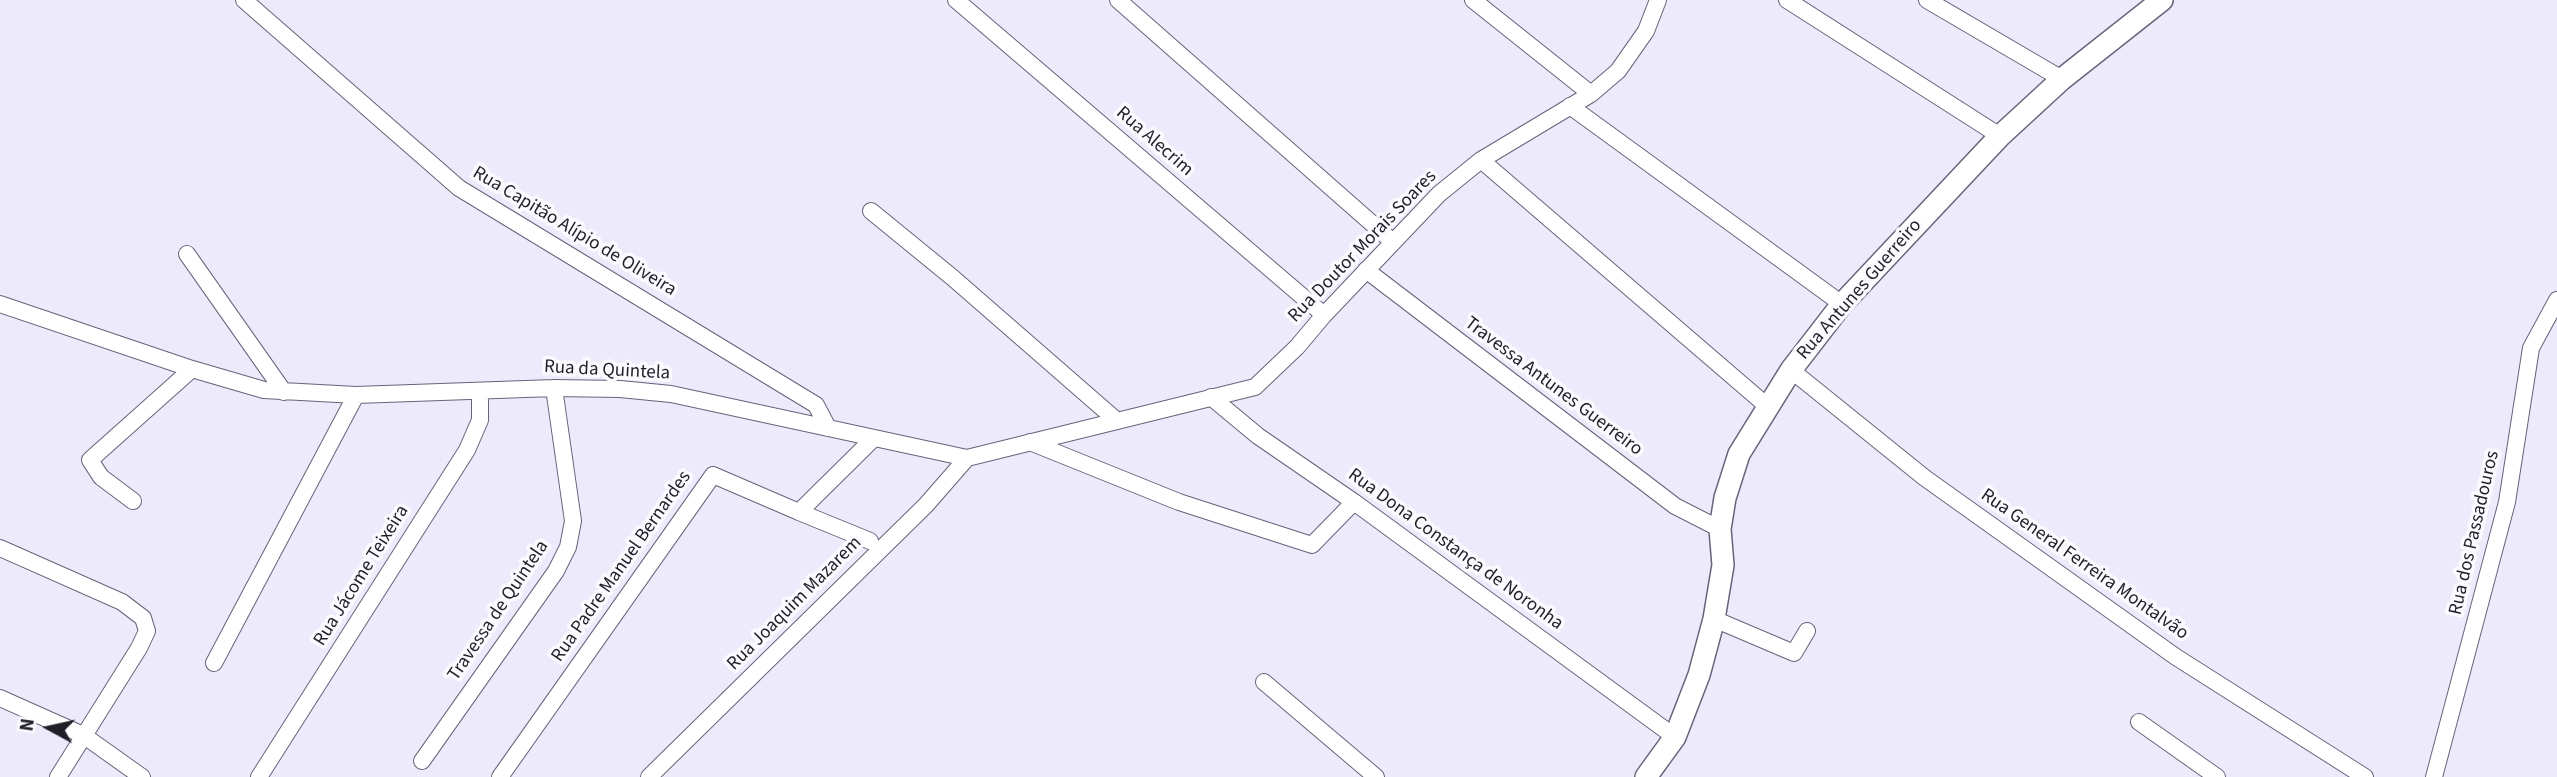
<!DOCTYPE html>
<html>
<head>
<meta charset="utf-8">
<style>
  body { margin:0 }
  #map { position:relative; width:2557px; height:777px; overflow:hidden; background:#edebfb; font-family:"Source Sans 3",sans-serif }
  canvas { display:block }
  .north { position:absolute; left:14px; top:693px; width:70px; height:70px; -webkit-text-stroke:5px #fbfaff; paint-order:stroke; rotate:278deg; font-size:19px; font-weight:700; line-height:28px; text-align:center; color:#201e27 }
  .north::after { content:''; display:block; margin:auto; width:24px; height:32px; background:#201e27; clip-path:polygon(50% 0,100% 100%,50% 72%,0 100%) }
</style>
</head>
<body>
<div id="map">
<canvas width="2557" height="777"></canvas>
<div class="north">N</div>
</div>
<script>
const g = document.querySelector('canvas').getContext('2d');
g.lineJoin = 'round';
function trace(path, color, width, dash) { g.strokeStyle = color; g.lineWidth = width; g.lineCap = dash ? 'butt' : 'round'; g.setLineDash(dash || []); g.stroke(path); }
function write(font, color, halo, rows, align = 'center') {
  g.font = font + ' "Source Sans 3",sans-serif'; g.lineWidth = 7; g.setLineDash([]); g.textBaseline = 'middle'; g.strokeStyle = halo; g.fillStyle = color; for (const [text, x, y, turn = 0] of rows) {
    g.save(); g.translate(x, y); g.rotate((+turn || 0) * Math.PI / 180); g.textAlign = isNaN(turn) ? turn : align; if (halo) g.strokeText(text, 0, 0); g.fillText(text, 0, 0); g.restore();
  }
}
const street = new Path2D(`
  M244,0l215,188 357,217 12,23
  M956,0l368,315
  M1118,0l275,242
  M1473,0l118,94
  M1787,0l213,136
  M1927,0l135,79
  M1570,106l272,198
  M1481,160l286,246
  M871,211l82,67 163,142
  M187,254l97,138
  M1366,270l309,236 45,23
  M0,304l192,65 72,21 92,5 198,-7 66,1 51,5 296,64 288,-71 42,-40 27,-32 115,-121 42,-34 110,-66 27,-23 28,-40 12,-31
  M1791,370l134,108 251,179 189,120
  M1211,397l47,39 96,66 321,235
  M1030,442l149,60 133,43 42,-43
  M133,501l-32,-24 -11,-17 102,-91
  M799,512l71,29
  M0,548l122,54 21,16 4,13 -8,17 -81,129
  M1714,619l80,34 13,-22
  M214,663l142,-268
  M1264,682l112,95
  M0,698l83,37 59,42
  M2139,722l78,55
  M422,761l134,-190 12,-24 5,-26 -19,-133
  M259,777l208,-327 13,-30v-29
  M500,777l213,-302 86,37 75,-74
  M649,777l277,-272 41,-47
  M2434,777l73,-275 24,-154 26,-48`);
const secondary = new Path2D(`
  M1646,777l29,-40 24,-62 15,-56 9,-54 -3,-36 5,-31 14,-44 52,-84 51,-66 158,-168 62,-57 100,-79`);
trace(street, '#67637a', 18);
trace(secondary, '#67637a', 24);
trace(street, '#fff', 16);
trace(secondary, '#fff', 21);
write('19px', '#201e27', '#fbfaff', [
  ["Rua Alecrim",1154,142,41],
  ["Rua Capitão Alípio de Oliveira",574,232,31],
  ["Rua Doutor Morais Soares",1363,247,-46],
  ["Rua Antunes Guerreiro",1860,290,-49],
  ["Rua da Quintela",607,371,3],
  ["Travessa Antunes Guerreiro",1553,387,37],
  ["Rua dos Passadouros",2475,533,-77],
  ["Rua Dona Constança de Noronha",1455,550,36],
  ["Rua General Ferreira Montalvão",2084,565,35],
  ["Rua Padre Manuel Bernardes",622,567,-55],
  ["Rua Jácome Teixeira",362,576,-58],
  ["Rua Joaquim Mazarem",795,604,-45],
  ["Travessa de Quintela",499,611,-56]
]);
</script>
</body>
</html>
